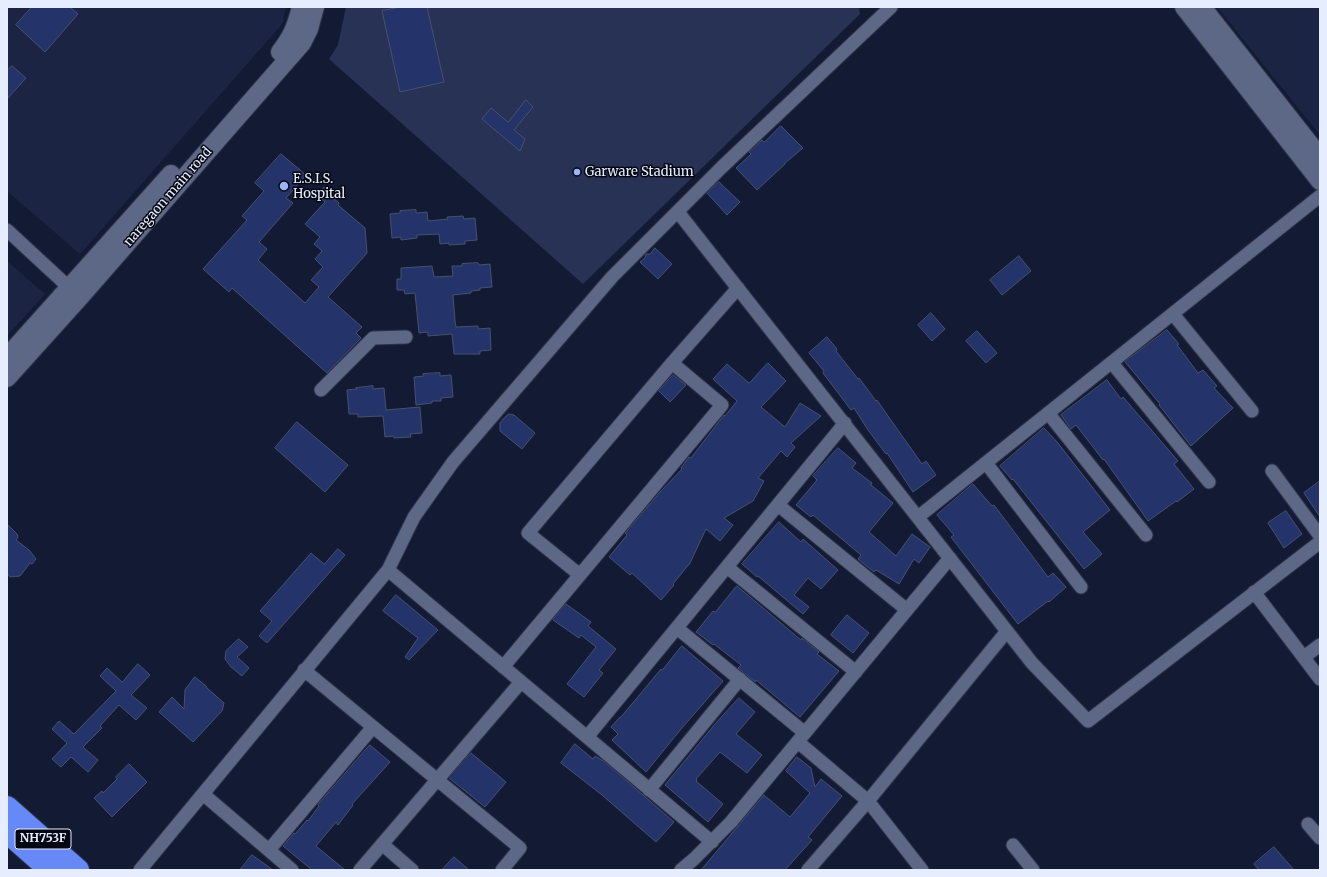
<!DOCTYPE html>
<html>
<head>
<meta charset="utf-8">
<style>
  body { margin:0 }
  #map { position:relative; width:1327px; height:877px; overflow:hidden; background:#131b34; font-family:Merriweather,serif }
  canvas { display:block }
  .frame { position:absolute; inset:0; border:8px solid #e6edfe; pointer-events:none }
</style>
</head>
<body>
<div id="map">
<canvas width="1327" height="877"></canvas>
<div class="frame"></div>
</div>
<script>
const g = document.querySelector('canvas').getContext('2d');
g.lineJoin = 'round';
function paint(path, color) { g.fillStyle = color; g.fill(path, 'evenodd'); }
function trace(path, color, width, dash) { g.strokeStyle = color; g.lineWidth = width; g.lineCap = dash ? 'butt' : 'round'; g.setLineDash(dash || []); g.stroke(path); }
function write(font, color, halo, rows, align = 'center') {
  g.font = font + ' Merriweather,serif'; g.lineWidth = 3; g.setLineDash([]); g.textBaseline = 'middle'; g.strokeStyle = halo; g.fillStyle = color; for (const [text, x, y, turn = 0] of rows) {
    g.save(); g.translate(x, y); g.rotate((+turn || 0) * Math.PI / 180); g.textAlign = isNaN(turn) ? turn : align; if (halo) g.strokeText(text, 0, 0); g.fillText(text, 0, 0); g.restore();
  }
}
paint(new Path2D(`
  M7,7h279l-3,16 -203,231 -73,-63z
  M1217,7h103v128z
  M7,261l38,33 -38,42z`), '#1b2543');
paint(new Path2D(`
  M346,7h513l1,7 -277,270 -254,-225 9,-14z`), '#273254');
const building = new Path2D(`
  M32,7h38l8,7 -33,38 -29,-27z
  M401,7h26l17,75 -44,10 -18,-81z
  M12,66l14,12 -19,21v-28z
  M526,100l7,7 -19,23 11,9 -5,12 -38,-32 9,-11 17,14z
  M781,126l22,22 -18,15v1l-28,26 -21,-22 15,-14 -2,-2 13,-12 2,2z
  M281,154l25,21 -20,23 7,5 -34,39 8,7 -9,11 47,43 14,-16 -8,-7 12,-13 -8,-8 7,-8 -8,-7 6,-7 -15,-13 20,-22 -8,-7 7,-8 7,5 1,5 7,6 -1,2 27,23 2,25 -39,44 34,30 -6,6 5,5 -34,35 -95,-85 -3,4 -26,-23 44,-49 -5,-4 22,-25 -9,-8z
  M719,182l21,20 -13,13 -20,-22z
  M416,210v3l11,-1 1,9 20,-2 -1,-2 16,-1 1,3 11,-1 2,22 -12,1v3l-16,1v-2l-9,1 -1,-10 -22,1v3l-16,2v-3l-9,1 -2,-24 10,-1v-2z
  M655,248l17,16 -14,15 -18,-17 5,-4 1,-4h4z
  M1019,256l12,15 -29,24 -12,-15z
  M478,263l1,2 11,-1 2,23 -12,1v2l-9,1v2l-18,2 2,26 1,6 22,-1v3l12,-1 1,22 -11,1v3h-26l-2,-20 -24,2v-4l-9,1 -4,-40 -10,1 -1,-4h-7v-11h4v-11l31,-2 2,11 19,-1 -1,-10h10v-2z
  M931,313l14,16 -13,12 -14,-16z
  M1167,330l12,14 -2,1 21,28 5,-3 14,16 -3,2 19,20 -42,38 -32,-41 1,-1 -35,-42z
  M977,331l20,22 -11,10 -20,-22z
  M827,337l10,12 -1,2 22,28 1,-1 17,23 1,-1 11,16 34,48 4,-3 10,14 -23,17 -26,-39 -1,1 -18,-24 -14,-22 -3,2 -28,-37 1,-2 -15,-18z
  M768,363l18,18 -25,26 24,20 15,-24 21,13 -30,27 4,4 -8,10 -6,-6 -23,27 6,3 -11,20 -29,17 9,7 -13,16 -14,-12 -16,34 -17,21 1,1 -13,15 -29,-27 -2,2 -21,-18 18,-22 -2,-2 36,-42 21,-22 -1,-1 8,-11 2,1 23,-30 10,-13 1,1 12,-15 -24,-22 14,-15 22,19z
  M440,373v3l11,-1 2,22 -12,1v3h-9v2l-16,2 -2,-28 10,-1 -1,-2z
  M673,375l13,10 -16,17 -11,-11z
  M1107,380l14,19 2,-2 55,64 -4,3 20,25 -17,13 -1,-1 -28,20 -44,-62 -1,1 -27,-35 -5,4 -10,-14z
  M373,386v3l11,-1 2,22 34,-3 2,26 -12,1 1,3 -17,1v-2l-9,1 -2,-21 -25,1v-3h-9l-2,-24 10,-1 -1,-1z
  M509,414l5,1 21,18 -13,16 -22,-18v-8l4,-5z
  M297,422l51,43 -23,27 -50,-44z
  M1044,428l14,15 52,67 -27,22 19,22 -18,15 -71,-90 -1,1 -12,-14z
  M838,448l18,15 -4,5 20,15 -1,2 22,18 -24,29 27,24 16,-22 18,13 -11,16 -5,-4 -15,25 -23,-14 -2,2 -16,-13 3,-4 -48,-40 -2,2 -15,-12 21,-25 -4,-4z
  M1320,481v36l-16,-24z
  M973,484l19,22 2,-1 54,72 5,-4 13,14 -17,15 -1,-1 -30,23 -67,-87 3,-2 -17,-20z
  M1286,511l16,23 -18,14 -16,-25z
  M779,522l22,20 2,-3 35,31 -17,19 -13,-11 -14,17 15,12 -6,7 -45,-38 -1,1 -15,-13z
  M7,524l10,10 1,3 -2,3 13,10 7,9 -4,5 -2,-1 -10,13 -10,1 -3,-4z
  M338,549l7,6 -78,88 -8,-7 13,-15 -12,-10 51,-58 13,11z
  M737,586l64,54 1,-2 17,14 -2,2 22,17 -39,46 -44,-37 -1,2 -17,-14 3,-3 -27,-21 -1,1 -17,-13 17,-21 2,1z
  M396,595l42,35 -29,30 -4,-3 13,-19 -35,-27z
  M566,604l25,18 -3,4 28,23 -17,21 4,3 -19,24 -17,-13 29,-37 -15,-12 -2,3 -26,-18z
  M847,615l22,18 -16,20 -22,-18z
  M239,639l9,8 -11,10 12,11 -7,8 -11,-9 -6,-8 1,-8z
  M682,646l41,35 -42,48 -35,43 -34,-32 6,-6 -7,-7 9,-10h1l40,-48 1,1z
  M138,664l12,11 -19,20 16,13 -11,12 -17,-15 -19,21 2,2 -19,19 15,13 -10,12 -17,-15 -10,10 -9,-8 15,-16 -15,-14 7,-8 15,13 42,-43 -16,-15 7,-8 15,14z
  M195,677l11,9 1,2 17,15 -2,8 -29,31 -34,-30 13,-15 12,12 1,-19z
  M739,698l16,14 -19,22 26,21 -15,18 -27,-21 -24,27 1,1 -1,1 27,23 -15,18 -43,-37 50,-61z
  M575,744l18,15 2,-3 10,6 69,60 -18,20 -54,-47 -41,-32z
  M370,745l20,17 -38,42 1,1 -15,20 -2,-3 -20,24 29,24h-33l-29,-24 11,-13 1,1 12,-14 1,1 11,-15 -1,-1z
  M471,753l35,29 -21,25 -36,-29z
  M797,757l14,11 4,19 6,-8 21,17 -34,41 4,3 -27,30h-84l63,-75 26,22 20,-24 -24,-22z
  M129,764l18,18 -35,35 -18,-19 8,-7 1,2 14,-14 -1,-2z
  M1274,847l20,23h-35l-5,-6z
  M252,855l21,15h-33z
  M454,857l15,13h-27z`);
paint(building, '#24346a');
trace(building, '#47516e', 1);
const street = new Path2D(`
  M678,212l354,451 56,58 232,-179
  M7,230l68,63
  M1173,314l79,97
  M1112,363l97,119
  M321,390l52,-52 33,-1
  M1048,413l98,122
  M986,463l95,124
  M1272,471l48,65
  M778,505l129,105
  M918,517l402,-321
  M727,567l129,105
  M388,570l324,272
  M580,575l-52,-42 144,-170 66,-75
  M1254,592l66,87
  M677,628l128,105
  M1304,657l16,-12
  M503,667l219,-262 -50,-42
  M304,670l216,178 -18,22
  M587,737l258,-314
  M798,742l70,59 54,69
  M649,790l91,-111
  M203,794l89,76
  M1308,824l12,14
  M382,844l30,26
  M1013,845l20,25
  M269,850l104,-123
  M140,870l248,-300 26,-53 39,-55 159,-185 110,-110 169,-160
  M360,870l161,-188
  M681,870l13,-11 37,-37 219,-264
  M808,870l60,-69 139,-170`);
const secondary = new Path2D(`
  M1184,7l136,174
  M1202,7l118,150
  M280,52c12,-15 16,-26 21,-45
  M7,357l164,-183
  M7,378l73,-81 222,-254 7,-14 6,-22`);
const highway = new Path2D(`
  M7,807l71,63
  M7,832l43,38`);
trace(street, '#303348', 15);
trace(secondary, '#303348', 20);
trace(highway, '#303348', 24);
trace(street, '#5d6886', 13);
trace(secondary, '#5d6886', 18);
trace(highway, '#6789f7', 22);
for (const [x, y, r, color] of [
  [577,172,4,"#9bb5fd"],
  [284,186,5,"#9bb5fd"]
]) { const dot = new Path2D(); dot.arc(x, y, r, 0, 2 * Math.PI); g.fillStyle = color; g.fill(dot); trace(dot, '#040711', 1.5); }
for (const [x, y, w] of [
  [43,839,56]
]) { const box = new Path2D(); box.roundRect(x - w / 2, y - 10, w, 20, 3); g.fillStyle = '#040711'; g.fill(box); trace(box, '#e6edfe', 1); }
write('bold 12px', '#e6edfe', null, [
  ["NH753F",43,839]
]);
write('13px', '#e6edfe', '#040711', [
  ["Garware Stadium",585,172],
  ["E.S.I.S.",293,179],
  ["Hospital",293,194]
], 'left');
write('13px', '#e6edfe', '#040711', [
  ["naregaon main road",168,197,-49]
]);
</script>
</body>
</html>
